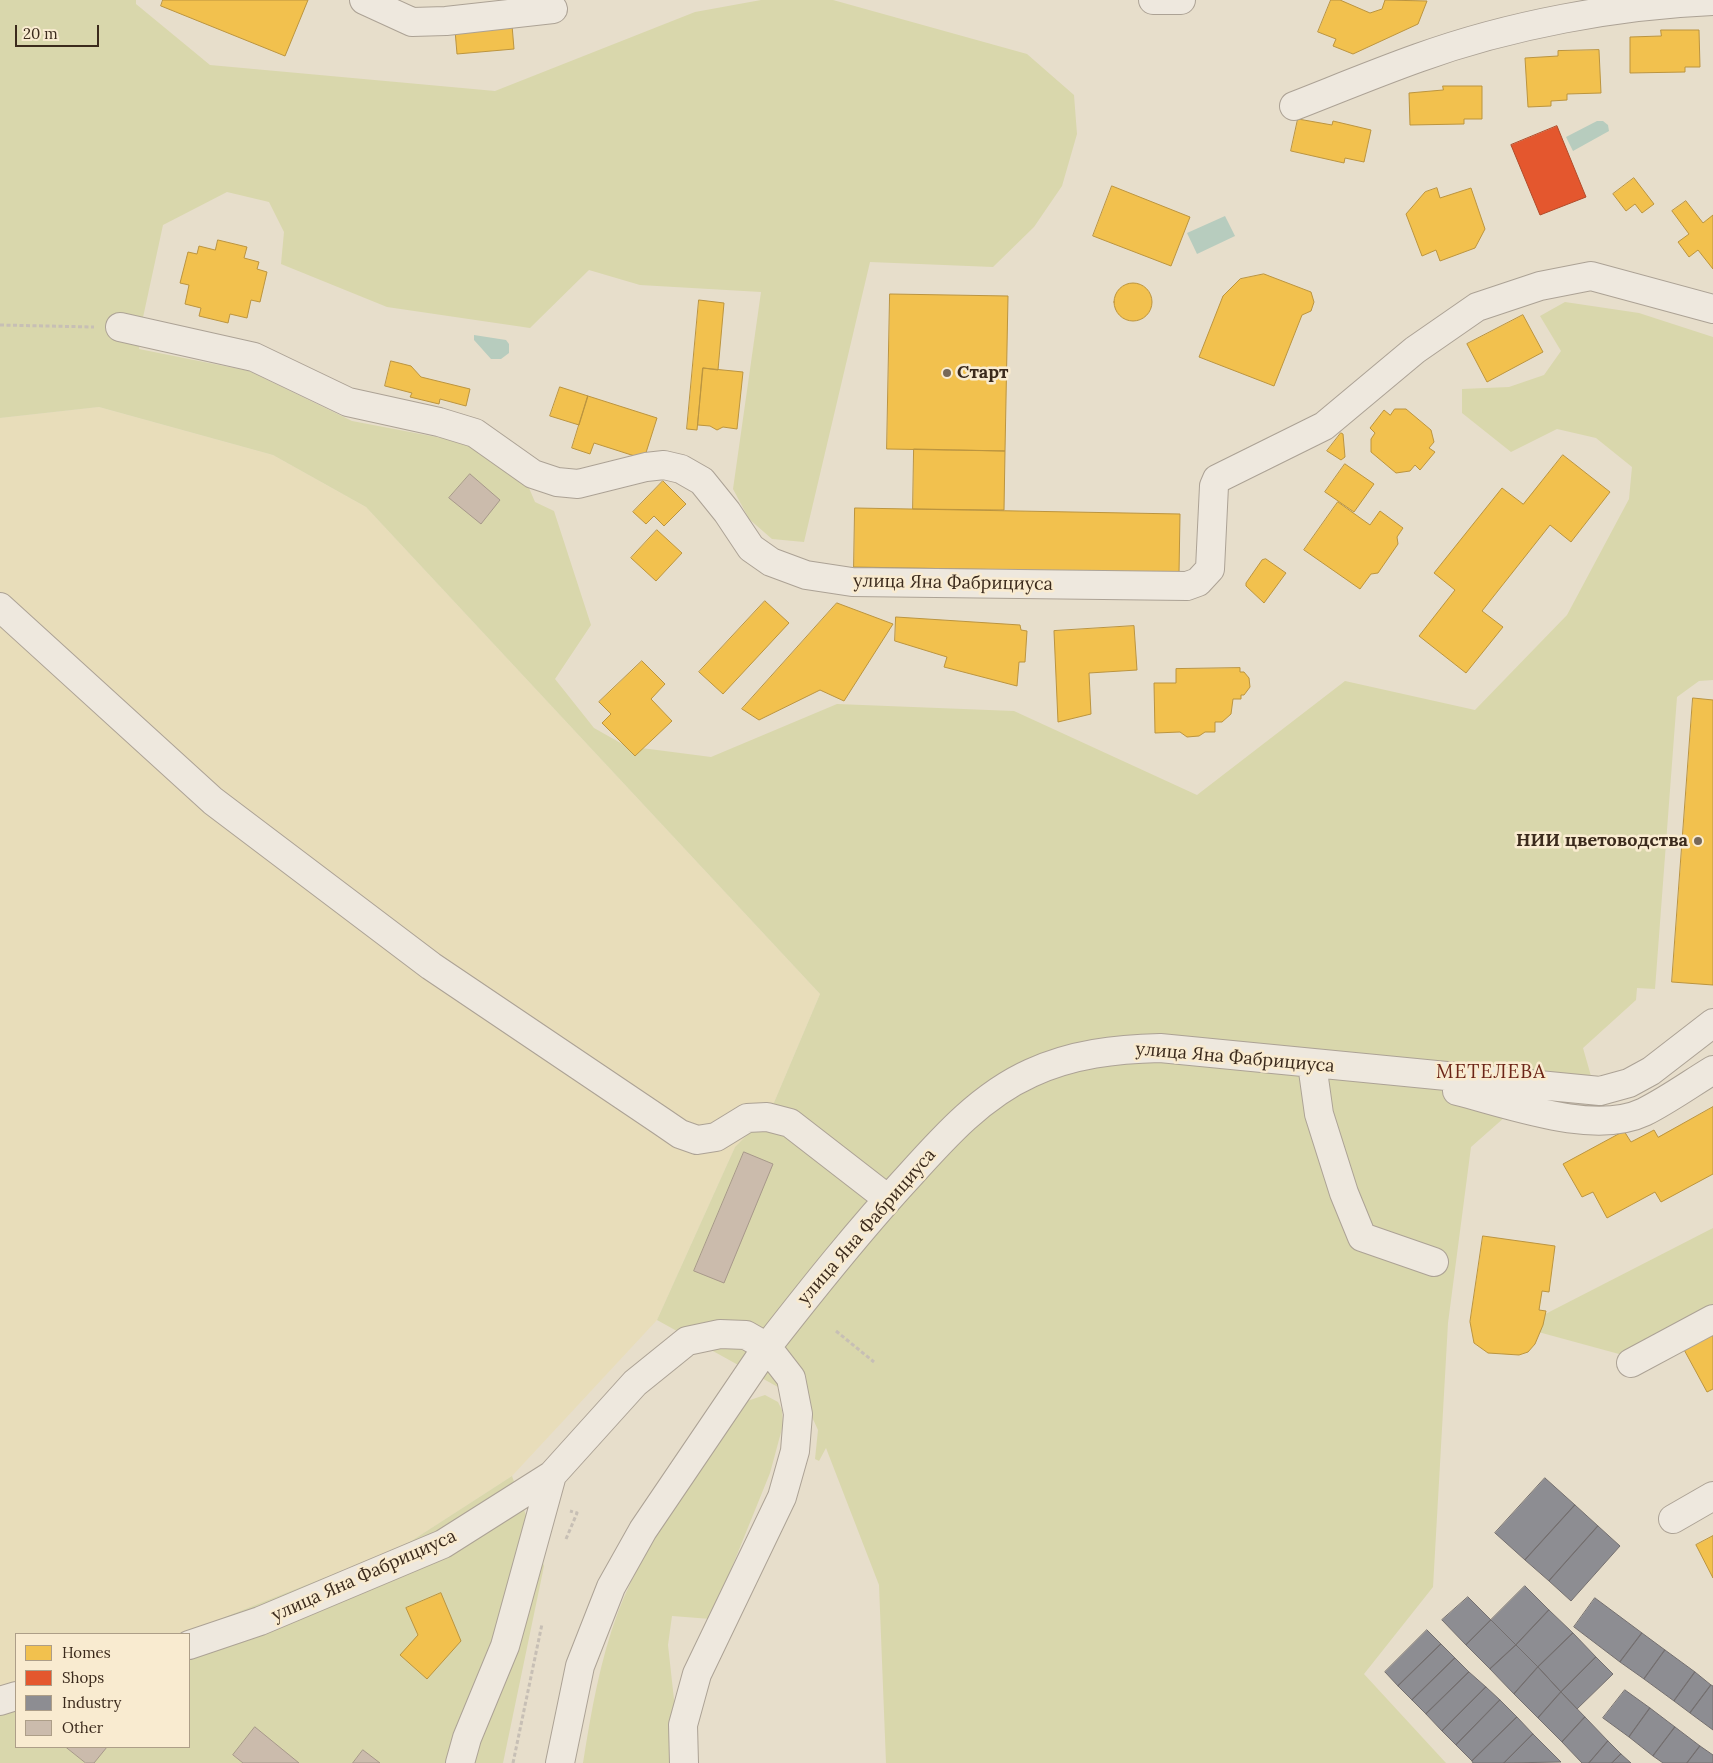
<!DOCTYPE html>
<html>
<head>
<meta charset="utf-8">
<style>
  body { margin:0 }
  #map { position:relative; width:1713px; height:1763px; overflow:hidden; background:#e7decb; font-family:Lora,serif }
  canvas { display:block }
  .legend { position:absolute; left:15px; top:1633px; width:175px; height:115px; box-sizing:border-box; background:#f9ebd0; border:1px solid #ad9e88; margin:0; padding:6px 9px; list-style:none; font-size:15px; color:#3b2a1c }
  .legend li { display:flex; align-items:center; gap:10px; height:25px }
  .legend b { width:25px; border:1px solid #ad9e88 }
  .scale { position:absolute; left:15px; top:25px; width:84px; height:22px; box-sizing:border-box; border:2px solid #3b2a1c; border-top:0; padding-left:6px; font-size:15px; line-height:18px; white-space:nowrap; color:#3b2a1c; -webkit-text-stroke:4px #f9ebd0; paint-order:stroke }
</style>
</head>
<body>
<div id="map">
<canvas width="1713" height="1763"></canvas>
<ul class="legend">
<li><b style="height:14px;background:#f2c14e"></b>Homes</li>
<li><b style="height:14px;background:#e4572e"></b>Shops</li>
<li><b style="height:14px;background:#8d8d92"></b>Industry</li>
<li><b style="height:14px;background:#cbbbac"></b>Other</li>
</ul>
<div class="scale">20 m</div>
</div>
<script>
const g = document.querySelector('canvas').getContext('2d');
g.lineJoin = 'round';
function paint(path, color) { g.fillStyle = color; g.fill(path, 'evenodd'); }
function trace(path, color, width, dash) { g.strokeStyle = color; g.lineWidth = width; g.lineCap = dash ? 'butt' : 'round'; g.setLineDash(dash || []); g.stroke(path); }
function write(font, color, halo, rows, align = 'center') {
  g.font = font + ' Lora,serif'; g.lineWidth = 5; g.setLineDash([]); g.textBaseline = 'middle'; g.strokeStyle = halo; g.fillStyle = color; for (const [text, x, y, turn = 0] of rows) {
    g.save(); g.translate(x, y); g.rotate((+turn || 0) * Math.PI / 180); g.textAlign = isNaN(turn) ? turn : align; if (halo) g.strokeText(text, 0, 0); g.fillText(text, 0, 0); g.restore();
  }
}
paint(new Path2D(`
  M99,407l174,48 93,52 454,487 -50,118 -35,35 -78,173 -145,156 -110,71 -220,87h-166v49l-16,5v-1270z`), '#e8ddba');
paint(new Path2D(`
  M0,0h136v4l74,61 285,26 200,-79 66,-12h72l194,54 47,41 3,39 -15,52 -28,41 -41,40 -123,-5 -66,280 -32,-3 -23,-20 -16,-30 28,-197 -121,-7 -51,-15 -59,58 -143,-21 -106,-43 3,-32 -15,-30 -42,-10 -64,33 -21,97 -3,27 110,22 103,50 116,22 61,45 6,14 19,9 37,114 -36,54 39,49 32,18 85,11 126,-53 177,7 183,84 148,-114 130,29 92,-95 62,-116 3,-32 -36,-29 -39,-9 -46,23 -49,-39v-24l47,-2 35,-12 17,-24 -21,-35 25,-14 74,11 74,24v343l-14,1 -22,16 -22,292 -18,-1 -1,12 -53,48 10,35 -45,-4 -77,68 -23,176 -15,264 -69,87 82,89h-560l-7,-178 -53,-137 -7,13 -4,-2 3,-29 -13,-28 -148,-82 78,-173 35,-35 50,-118 -454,-487 -93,-52 -174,-48 -99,11z
  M1713,1228v91l-82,44 -12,-9 -99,-27z
  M765,1395l13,7 4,8 1,15 -13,48 -59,146 -39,-3 -4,29 13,118h-98c8,-51 17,-103 35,-151 30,-77 83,-144 129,-211z
  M512,1476l32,90 -41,197h-503v-75l16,-5v64h173v-113h-7l220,-87z`), '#d9d7ac');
paint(new Path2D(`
  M1597,121h6l5,4 1,6 -36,20 -7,-14z
  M1225,216l10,20 -38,18 -10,-21z
  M474,335l32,5 3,4v9l-8,6h-10l-17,-19z`), '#b7ccbe');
const homes = new Path2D(`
  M163,0h145l-23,56 -124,-50z
  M1331,0h9l30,13 12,-4 3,-9 42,1 -9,23 -65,30 -20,-8 3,-7 -18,-7z
  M512,25l2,24 -57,5 -2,-24z
  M1661,30h38l1,37h-15v5l-55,1v-36l31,-1z
  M1599,50l2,43 -34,1v6l-16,1v5l-23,1 -3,-49 33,-2v-5z
  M1443,86h39v33h-18v5l-54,1 -1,-32 34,-3z
  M1298,119l34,6 1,-4 38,9 -7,32 -19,-4 -1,5 -53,-12z
  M1634,178l20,26 -12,9 -7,-9 -9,7 -13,-17z
  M1112,186l78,31 -19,49 -78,-30z
  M1437,188l3,10 31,-10 14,41 -10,19 -35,13 -4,-11 -14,6 -16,-42 19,-22z
  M1686,201l17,22 10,-8v54l-15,-19 -9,7 -11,-15 11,-8 -17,-23z
  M218,240l29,7 -3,11 15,4 -2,7 10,3 -7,30 -9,-2 -4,18 -17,-4 -2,9 -29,-7 2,-8 -16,-4 4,-19 -9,-2 8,-31 9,2 2,-8 16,4z
  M1264,274l47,18 3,10 -3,9 -9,4 -28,71 -75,-29 24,-61 17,-17z
  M1114 302a19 19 0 1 1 38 0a19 19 0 1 1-38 0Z
  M890,294l118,2 -3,155 -118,-2z
  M699,300l25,3 -6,67 -15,-2 -6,62 -10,-1z
  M1523,315l20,37 -56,30 -20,-38z
  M391,361l20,5 10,11 49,12 -4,17 -26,-7 -1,5 -29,-7 2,-4 -27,-7z
  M703,368l40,4 -6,57 -14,-2 -6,3 -7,-4 -12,-1z
  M560,387l28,9 -9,29 -29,-9z
  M588,396l69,22 -13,41 -50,-16 -4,11 -18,-6z
  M1395,409h11l25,21 3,12 -5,6 6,4 -15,18 -5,-5 -5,6 -14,2 -25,-21v-13l4,-6 -5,-5 14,-18 6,5z
  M1341,433l2,1 2,23 -4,3 -14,-9z
  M914,449l91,2 -1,59 -91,-1z
  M1563,455l47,37 -39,50 -21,-17 -68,86 21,16 -37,46 -47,-37 36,-46 -21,-17 68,-85 21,16z
  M1345,464l29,20 -20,28 -29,-20z
  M663,481l23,23 -22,22 -10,-10 -8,8 -13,-12z
  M1338,502l32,23 10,-14 23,17 -6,9 1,7 -20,29 -7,1 -11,15 -56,-39z
  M855,508l325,6 -1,59 -325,-6z
  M657,530l25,23 -26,28 -25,-23z
  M1266,559l20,14 -22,30 -18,-17v-3l16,-23z
  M765,601l24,22 -66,71 -24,-22z
  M837,603l56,21 -49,77 -24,-11 -61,30 -17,-11z
  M896,617l124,8 1,5 6,1 -2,31h-6l-2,24 -73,-19 3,-10 -52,-16z
  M1134,626l3,44 -48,3 2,41 -33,8 -4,-91z
  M642,661l23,23 -14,15 21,22 -37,35 -33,-33 9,-9 -12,-12z
  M1240,668v4h4l5,6 1,9 -6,8h-3v4h-8l-2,15 -9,8h-7v10h-10l-6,4 -12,1 -7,-5 -25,1 -1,-50h22v-14z
  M1693,698l20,2v285l-41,-3z
  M1713,1107v67l-52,28 -6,-10 -48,26 -14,-26 -11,5 -19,-33 61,-33 7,11 23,-12 4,7z
  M1483,1236l72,10 -6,46 -7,-1 -3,19 7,1 -3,14 -8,19 -7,8 -9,3 -31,-2 -14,-10 -4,-21z
  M1713,1330v59l-6,3 -25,-46z
  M1713,1536v42l-17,-33z
  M441,1593l20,48 -34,38 -27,-24 18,-20 -12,-27z`);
paint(homes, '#f2c14e');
trace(homes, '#bb943f', 1);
const shops = new Path2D(`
  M1557,126l29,71 -46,18 -29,-70z`);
paint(shops, '#e4572e');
trace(shops, '#b14a29', 1);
const industry = new Path2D(`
  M1545,1478l30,27 -50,55 -30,-27z
  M1575,1505l23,21 -49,55 -24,-21z
  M1598,1526l22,20 -49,55 -22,-20z
  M1525,1586l24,24 -33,35 -25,-25z
  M1468,1597l23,23 -25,25 -24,-25z
  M1595,1598l47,35 -22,29 -46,-35z
  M1549,1610l24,23 -35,34 -22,-22z
  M1491,1620l25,25 -26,24 -24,-24z
  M1427,1630l14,14 -43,42 -13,-14z
  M1573,1633l23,24 -35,35 -23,-25z
  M1642,1633l23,17 -21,29 -24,-17z
  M1441,1644l14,14 -43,42 -14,-14z
  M1516,1645l22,22 -24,27 -24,-25z
  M1665,1650l30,22 -21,29 -30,-22z
  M1596,1657l17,17 -36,35 -16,-17z
  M1455,1658l14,14 -43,42 -14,-14z
  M1538,1667l23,25 -23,26 -24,-24z
  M1469,1672l17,15 -44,44 -16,-17z
  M1695,1672l16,13 -21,28 -16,-12z
  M1711,1685l2,1v44l-23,-17z
  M1486,1687l14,13 -44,45 -14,-14z
  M1625,1690l25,18 -21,29 -26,-19z
  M1561,1692l24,25 -23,25 -24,-24z
  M1500,1700l17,17 -45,44 -16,-16z
  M1650,1708l25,19 -22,29 -24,-19z
  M1517,1717l16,17 -29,29h-31l-1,-2z
  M1585,1717l23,24 -19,22h-7l-20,-21z
  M1675,1727l25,19 -13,17h-24l-10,-7z
  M1533,1734l28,28 -57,1z
  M1608,1741l13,13 -9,9h-23z
  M1700,1746l13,9v8h-26z
  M1621,1754l10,9h-19z`);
paint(industry, '#8d8d92');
trace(industry, '#746f6f', 1);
const building = new Path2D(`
  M470,474l30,26 -19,24 -32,-26z
  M744,1152l29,12 -49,119 -30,-12z
  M255,1727l44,36h-56l-10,-8z
  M66,1747h41l-13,16h-8z
  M363,1750l17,13h-27z`);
paint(building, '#cbbbac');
trace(building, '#a7988a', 1);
const minor = new Path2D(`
  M364,0l48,22 34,-1 107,-12
  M1153,0h28
  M1294,106c41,-16 82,-33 124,-48 91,-33 199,-53 295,-57
  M120,327l134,30 94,45 91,20 36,11 58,41 24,8 21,2 68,-17 18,-2 17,4 21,12 25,31 24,36 20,14 35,13 46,7 335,4 11,-4 12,-13 4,-83 3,-7 107,-53 91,-76 62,-43 63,-21 51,-10 122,33
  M0,607l213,194 218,165 230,155 19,13 17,6 19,-3 31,-19 20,-1 23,6 98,76
  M1312,1064l7,50 25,79 18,44 72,25
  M1457,1091c52,13 137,45 187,21 24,-12 46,-28 69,-42
  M1631,1363l82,-44
  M1673,1519l40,-23
  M189,1645l71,-24 183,-77 109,-69 83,-92 52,-42 33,-7 26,1 21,12c46,-59 92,-117 143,-172 35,-39 72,-80 121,-102 41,-19 85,-24 129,-25l440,43 29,-8 22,-12 62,-48
  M0,1701l16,-5
  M460,1763l7,-25 38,-92 47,-171
  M560,1763l20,-97 31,-79 32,-57 124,-183 24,31 7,36 -3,37 -13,46 -85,177 -14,51 1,38`);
trace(minor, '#aca295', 30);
trace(new Path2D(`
  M0,325l94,2
  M836,1331l38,31
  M566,1539l11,-26 -7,-2
  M513,1763l29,-139`), '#c7bfb5', 3, [4, 2.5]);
trace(minor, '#eee8de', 28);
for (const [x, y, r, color] of [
  [947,373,5,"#776959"],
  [1698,841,5,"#776959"]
]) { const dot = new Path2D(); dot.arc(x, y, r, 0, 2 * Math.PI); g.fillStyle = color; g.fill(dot); trace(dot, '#f9ebd0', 2); }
write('bold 18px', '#3b2a1c', '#f9ebd0', [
  ["Старт",957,373],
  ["НИИ цветоводства",1688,841,"right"]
], 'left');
write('18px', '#3b2a1c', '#f9ebd0', [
  ["улица Яна Фабрициуса",953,583,1],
  ["улица Яна Фабрициуса",1235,1058,5],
  ["улица Яна Фабрициуса",867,1227,-49],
  ["улица Яна Фабрициуса",364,1576,-24]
]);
g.letterSpacing = '1px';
write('19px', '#6c2517', '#f9ebd0', [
  ["МЕТЕЛЕВА",1491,1073]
]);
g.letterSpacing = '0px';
</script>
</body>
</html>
